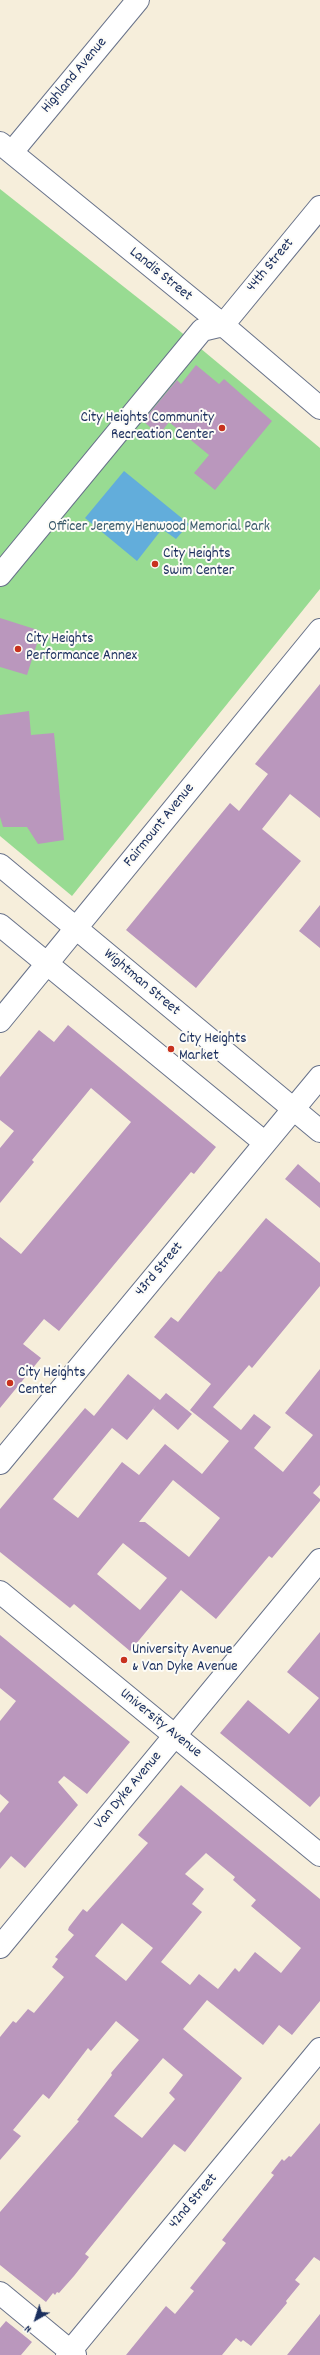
<!DOCTYPE html>
<html>
<head>
<meta charset="utf-8">
<style>
  body { margin:0 }
  #map { position:relative; width:320px; height:2355px; overflow:hidden; background:#f6eedb; font-family:Dekko,sans-serif }
  canvas { display:block }
  .north { position:absolute; left:16px; top:2299px; width:40px; height:40px; -webkit-text-stroke:3px #fdfcf7; paint-order:stroke; rotate:219deg; font-size:11px; font-weight:700; line-height:16px; text-align:center; color:#1b2f5e }
  .north::after { content:''; display:block; margin:auto; width:14px; height:18px; background:#1b2f5e; clip-path:polygon(50% 0,100% 100%,50% 72%,0 100%) }
</style>
</head>
<body>
<div id="map">
<canvas width="320" height="2355"></canvas>
<div class="north">N</div>
</div>
<script>
const g = document.querySelector('canvas').getContext('2d');
g.lineJoin = 'round';
function paint(path, color) { g.fillStyle = color; g.fill(path, 'evenodd'); }
function trace(path, color, width, dash) { g.strokeStyle = color; g.lineWidth = width; g.lineCap = dash ? 'butt' : 'round'; g.setLineDash(dash || []); g.stroke(path); }
function write(font, color, halo, rows, align = 'center') {
  g.font = font + ' Dekko,sans-serif'; g.lineWidth = 4; g.setLineDash([]); g.textBaseline = 'middle'; g.strokeStyle = halo; g.fillStyle = color; for (const [text, x, y, turn = 0] of rows) {
    g.save(); g.translate(x, y); g.rotate((+turn || 0) * Math.PI / 180); g.textAlign = isNaN(turn) ? turn : align; if (halo) g.strokeText(text, 0, 0); g.fillText(text, 0, 0); g.restore();
  }
}
paint(new Path2D(`
  M0,189l176,139 144,120v141l-248,307 -72,-60z`), '#98db92');
paint(new Path2D(`
  M124,471l65,53 -13,15 -14,-10 -25,32 -52,-43z`), '#62addb');
paint(new Path2D(`
  M196,365l23,19 5,-5 48,42 -57,69 -21,-17 15,-18 -40,-33 -10,13 -16,-14 34,-41 4,4z
  M0,618l41,13 -14,44 -27,-8z
  M320,684v134l-30,-24 -28,35 39,32 -105,127 -70,-58 104,-127 9,8 29,-37 -13,-10z
  M29,711l2,24 23,-2 10,107 -26,4 -11,-17h-24l-3,-10v-102z
  M320,905v43l-21,-17z
  M68,1025l148,122 -22,27 -3,-2 -132,159 -15,-12 -21,25 18,14 -41,50v-171l21,17 110,-132 -40,-34 -59,72 2,2 -34,41v-55l14,-17 -14,-11v-43l39,-47 15,12z
  M298,1164l22,19v25l-35,-29z
  M266,1218l54,45v23l-68,82 -3,-3 -36,42 28,23 13,-16 17,13 -17,21 29,24 30,-37 -28,-22 35,-44v116l-7,8 7,6v2l-48,57 -3,-2 -53,63 -35,-29 -51,61 -56,-47 -4,4 -70,-56v-43l85,-101 9,8 34,-42 32,26 6,-7 26,21 -14,16 -25,-21 4,-5 -30,36 -15,-12 -59,71 25,19 44,-56 17,13 26,-31 37,30 27,-33 -39,-31 21,-26 -57,-47 17,-20 7,5 41,-51 2,1zM173,1480l47,38 -31,39 -44,-35h-6zM123,1543l44,35 -27,32 -43,-36z
  M320,1632v164l-10,11 -90,-74 28,-33 41,34 30,-36 -32,-26z
  M0,1635l130,107 -43,52 -23,-18 -6,6 20,23 -53,63 -14,-12 -11,13v-56l9,-11 -9,-8v-73l16,-20 -16,-13z
  M181,1785l139,114v102l-28,34 -13,-10 -16,20 -56,-45 -24,29 59,49 -57,74 -11,-8 -89,110 4,3 -15,19 -15,17 -2,-1 -2,3 -2,-2 -7,9 -46,-37v-53l79,-91 -2,-1 35,-45 -1,-2 28,-33 -23,-19 -25,30 -3,-3 -39,51 -6,-5 -30,36 8,6 -21,24v-123l13,-16 3,2 12,-14 6,4 30,-36 -12,-10 6,-8 -3,-2 19,-22 -6,-5 1,-3 14,-18 4,3 61,-69 -10,-8zM206,1853l29,24 -2,3 23,20 -5,6 50,42 -20,25 -26,-21 -16,20 -4,-4 -17,21 -19,-15 -9,11 -29,-23 41,-50 -10,-8 12,-15 -19,-15zM122,1923l31,25 -27,33 -31,-25zM163,2058l20,17 -14,18 6,6 -33,39 -28,-22z
  M320,2123v138l-6,-4 -19,23 5,4 -14,17 1,2 -36,43 -8,-6 -2,2 -5,-4 -14,17h-96l40,-49 9,8 19,-23 -4,-3 36,-45 -4,-3 52,-65 -3,-2 11,-14 2,2 5,-5 2,1z
  M320,2314v41h-33z
  M6,2321l26,21 -11,13h-21v-27z`), '#ba97bd');
const minor = new Path2D(`
  M0,143l223,182 97,83
  M12,152l126,-152
  M0,575l202,-245 21,-5 97,-118
  M0,1947l320,-387
  M0,2293l75,62
  M67,2355l253,-306`);
const major = new Path2D(`
  M0,865l320,266
  M0,925l265,218
  M0,1021l320,-391
  M0,1463l320,-386
  M0,1592l320,263`);
trace(minor, '#68728a', 24);
trace(major, '#68728a', 24);
trace(minor, '#fff', 22);
trace(major, '#fff', 22);
for (const [x, y, r, color] of [
  [222,428,4,"#c8321e"],
  [155,564,4,"#c8321e"],
  [18,649,4,"#c8321e"],
  [171,1049,4,"#c8321e"],
  [10,1383,4,"#c8321e"],
  [124,1660,4,"#c8321e"]
]) { const dot = new Path2D(); dot.arc(x, y, r, 0, 2 * Math.PI); g.fillStyle = color; g.fill(dot); trace(dot, '#fdfcf7', 1.5); }
write('15px', '#1b2f5e', '#fdfcf7', [
  ["Highland Avenue",75,76,-50],
  ["44th Street",271,266,-50],
  ["Landis Street",160,275,39],
  ["Fairmount Avenue",160,826,-51],
  ["Wightman Street",141,983,40],
  ["43rd Street",160,1270,-50],
  ["University Avenue",160,1724,39],
  ["Van Dyke Avenue",129,1791,-50],
  ["42nd Street",194,2202,-50]
]);
write('15px', '#1b2f5e', '#fdfcf7', [
  ["City Heights Community",214,419,"right"],
  ["Recreation Center",214,436,"right"],
  ["City Heights",163,555],
  ["Swim Center",163,572],
  ["City Heights",26,640],
  ["Performance Annex",26,657],
  ["City Heights",179,1040],
  ["Market",179,1057],
  ["City Heights",18,1374],
  ["Center",18,1391],
  ["University Avenue",132,1651],
  ["& Van Dyke Avenue",132,1668]
], 'left');
write('15px', '#3a5a6b', '#fdfcf7', [
  ["Officer Jeremy Henwood Memorial Park",159,528]
]);
</script>
</body>
</html>
